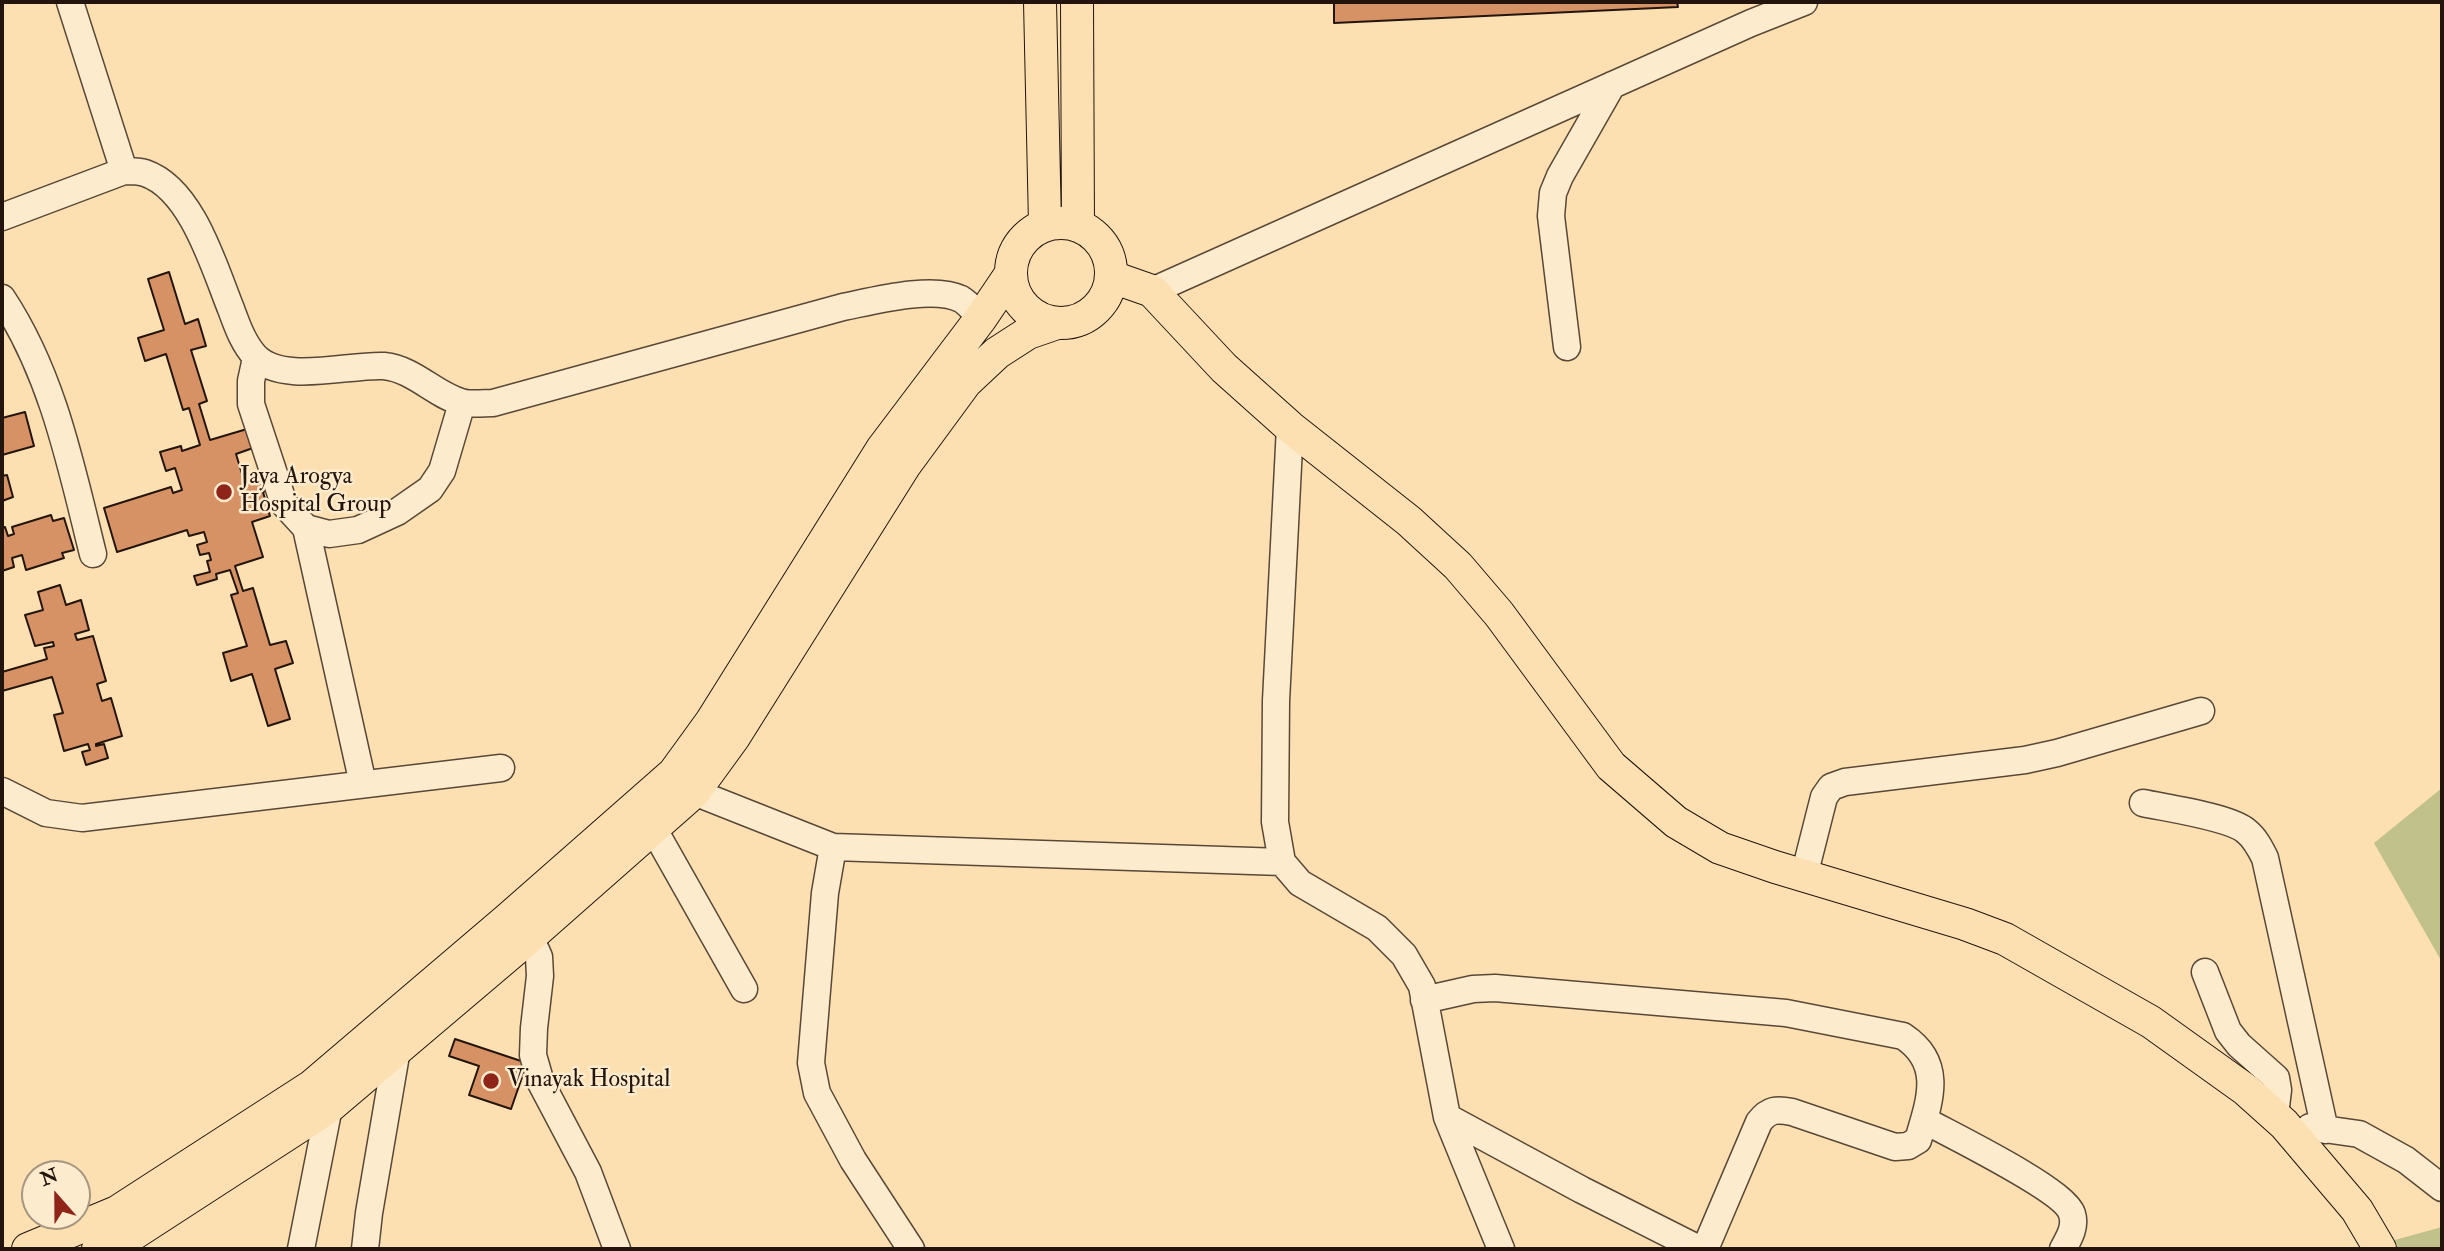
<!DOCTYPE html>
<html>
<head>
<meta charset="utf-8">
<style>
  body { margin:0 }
  #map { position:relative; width:2444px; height:1251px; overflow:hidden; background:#fce0b2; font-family:"IM FELL Double Pica",serif }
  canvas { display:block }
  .frame { position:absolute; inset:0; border:4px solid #23150e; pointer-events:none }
  .north { position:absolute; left:21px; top:1160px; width:70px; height:70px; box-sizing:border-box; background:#fdebcd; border:2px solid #a69581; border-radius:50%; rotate:339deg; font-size:19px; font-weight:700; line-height:28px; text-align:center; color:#23150e }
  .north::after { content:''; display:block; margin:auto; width:24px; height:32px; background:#8f2418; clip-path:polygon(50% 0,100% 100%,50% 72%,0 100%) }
</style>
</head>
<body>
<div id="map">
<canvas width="2444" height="1251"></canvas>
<div class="frame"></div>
<div class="north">N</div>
</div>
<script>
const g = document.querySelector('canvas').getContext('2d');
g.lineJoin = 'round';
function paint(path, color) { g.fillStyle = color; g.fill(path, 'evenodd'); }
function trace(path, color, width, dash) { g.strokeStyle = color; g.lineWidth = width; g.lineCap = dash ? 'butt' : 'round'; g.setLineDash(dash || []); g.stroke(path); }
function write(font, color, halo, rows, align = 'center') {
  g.font = font + ' "IM FELL Double Pica",serif'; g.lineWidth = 5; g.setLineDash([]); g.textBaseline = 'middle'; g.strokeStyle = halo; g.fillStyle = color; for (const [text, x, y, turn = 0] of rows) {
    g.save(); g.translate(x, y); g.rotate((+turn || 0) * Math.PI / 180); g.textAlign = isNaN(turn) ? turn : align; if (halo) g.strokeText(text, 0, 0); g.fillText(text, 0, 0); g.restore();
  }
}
paint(new Path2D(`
  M2442,788v174l-68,-119z
  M2442,1227v22h-80z`), '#c1c28b');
const building = new Path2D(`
  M1334,2h343l1,5 -344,16z
  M169,272l16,52 13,-5 8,27 -15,4 16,51 -8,3 11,36 37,-11 6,19 -17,6 7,23 23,-8 7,19 -10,4 7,24 -18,6 11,35 -28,9 8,25 10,-3 17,57 16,-4 7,22 -18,6 15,50 -22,7 -16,-52 -21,7 -8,-28 24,-7 -16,-51 7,-2 -8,-23 -14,4 1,5 -20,6 -3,-9 16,-4 -3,-11 4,-1 -2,-7 -9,2 -3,-10 10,-3 -3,-10 -15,4 -2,-6 -70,22 -13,-44 67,-21 2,6 9,-3 -7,-22 -9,3 -6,-19 21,-6 1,5 18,-6 -11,-37 -6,2 -17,-56 -21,7 -7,-23 26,-8 -16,-51z
  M25,412l9,34 -32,9v-37z
  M7,475l6,22 -11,4v-25z
  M51,515l2,6 11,-3 10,32 -12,3 2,5 -38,12 -4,-15 -10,3 2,9 -12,4v-43l3,-1 3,9 6,-2 -2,-7z
  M60,585l6,20 15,-5 8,30 -14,4 2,6 16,-4 13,45 -9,3 5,17 9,-3 11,38 -26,8v2l8,-2 4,14 -22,7 -4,-13 8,-2 -2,-6 -24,7 -10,-36 9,-2 -11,-36 -50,14v-19l45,-13 -3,-11 10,-2 -1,-4 -18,4 -10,-31 18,-5 -5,-18z
  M455,1039l72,24 -16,46 -42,-14 10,-29 -30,-10z`);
paint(building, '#d69265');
trace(building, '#23150e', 2);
const minor = new Path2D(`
  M70,2l54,169
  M2,217l122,-46c6,0 15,0 21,2 47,16 69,94 86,136 6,16 12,34 24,47 27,29 94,8 129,10 30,3 51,29 77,36 9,3 23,1 32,1l350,-96c30,-6 90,-22 118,-8 7,4 14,13 20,19
  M1152,291l599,-268 53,-21
  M2,298c51,77 69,168 91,256
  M1567,347l-16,-131 2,-23 7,-17 52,-91
  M256,358l-5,23v23l33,100 22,24 23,6 29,-4 39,-18 33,-23 12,-18 20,-68
  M1290,427l-14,274 -1,121 7,40 18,21 77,45 27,27 18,31 25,131 54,132
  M306,528l57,256
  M680,779l14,13 139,55 449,15
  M2,791l44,22 36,5 419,-50
  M2143,803c23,5 87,14 103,28 9,7 14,17 19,27l60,272
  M653,828l91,161
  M833,847l-8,46 -14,170 6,30 36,67 58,89
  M1804,876l20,-79 7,-10 14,-5 180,-22 32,-7 144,-42
  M526,940l9,8 4,9 1,19 -6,52 -1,27 8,28 47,89 29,77
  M2205,972l23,59 11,14 37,33 2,12 -3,25
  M1424,1000l49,-11 22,-1 291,25 117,23c41,27 27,64 15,104l-10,6 -13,1 -103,-35c-15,-3 -23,-3 -33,10l-54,127
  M1447,1117l135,73 117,59
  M1924,1120c27,15 141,70 148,94 4,13 -3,24 -9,35
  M2310,1127l49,7 47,26 36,28
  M301,1249l28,-142 -9,-12
  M365,1249l4,-36 28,-164`);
const major = new Path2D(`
  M1040,2l5,222
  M1077,2l1,223
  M1011 273a50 50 0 1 1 100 0a50 50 0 1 1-100 0Z
  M1112,277l40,14 72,77 66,59 119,94 49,45 41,48 112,152 65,56 44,26 55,19 190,57 40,15 146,83 95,68 38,34 73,86 23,39
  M28,1249l89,-37 195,-126 196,-167 166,-146 37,-51 171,-273 99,-131 29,-43
  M98,1249l32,-13 199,-129 197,-167 168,-148 40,-55 171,-272 61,-83 31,-29 31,-20 29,-10`);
trace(minor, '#594837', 29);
trace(major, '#23150e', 34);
trace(minor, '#fdebcd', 26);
trace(major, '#fce0b2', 32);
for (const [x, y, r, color] of [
  [224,492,9,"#8f2418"],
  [491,1081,9,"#8f2418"]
]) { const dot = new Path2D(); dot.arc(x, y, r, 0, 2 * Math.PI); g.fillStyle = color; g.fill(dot); trace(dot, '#fdebcd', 2.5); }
write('24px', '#23150e', '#fdebcd', [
  ["Jaya Arogya",240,478],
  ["Hospital Group",240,506],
  ["Vinayak Hospital",507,1081]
], 'left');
</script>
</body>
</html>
